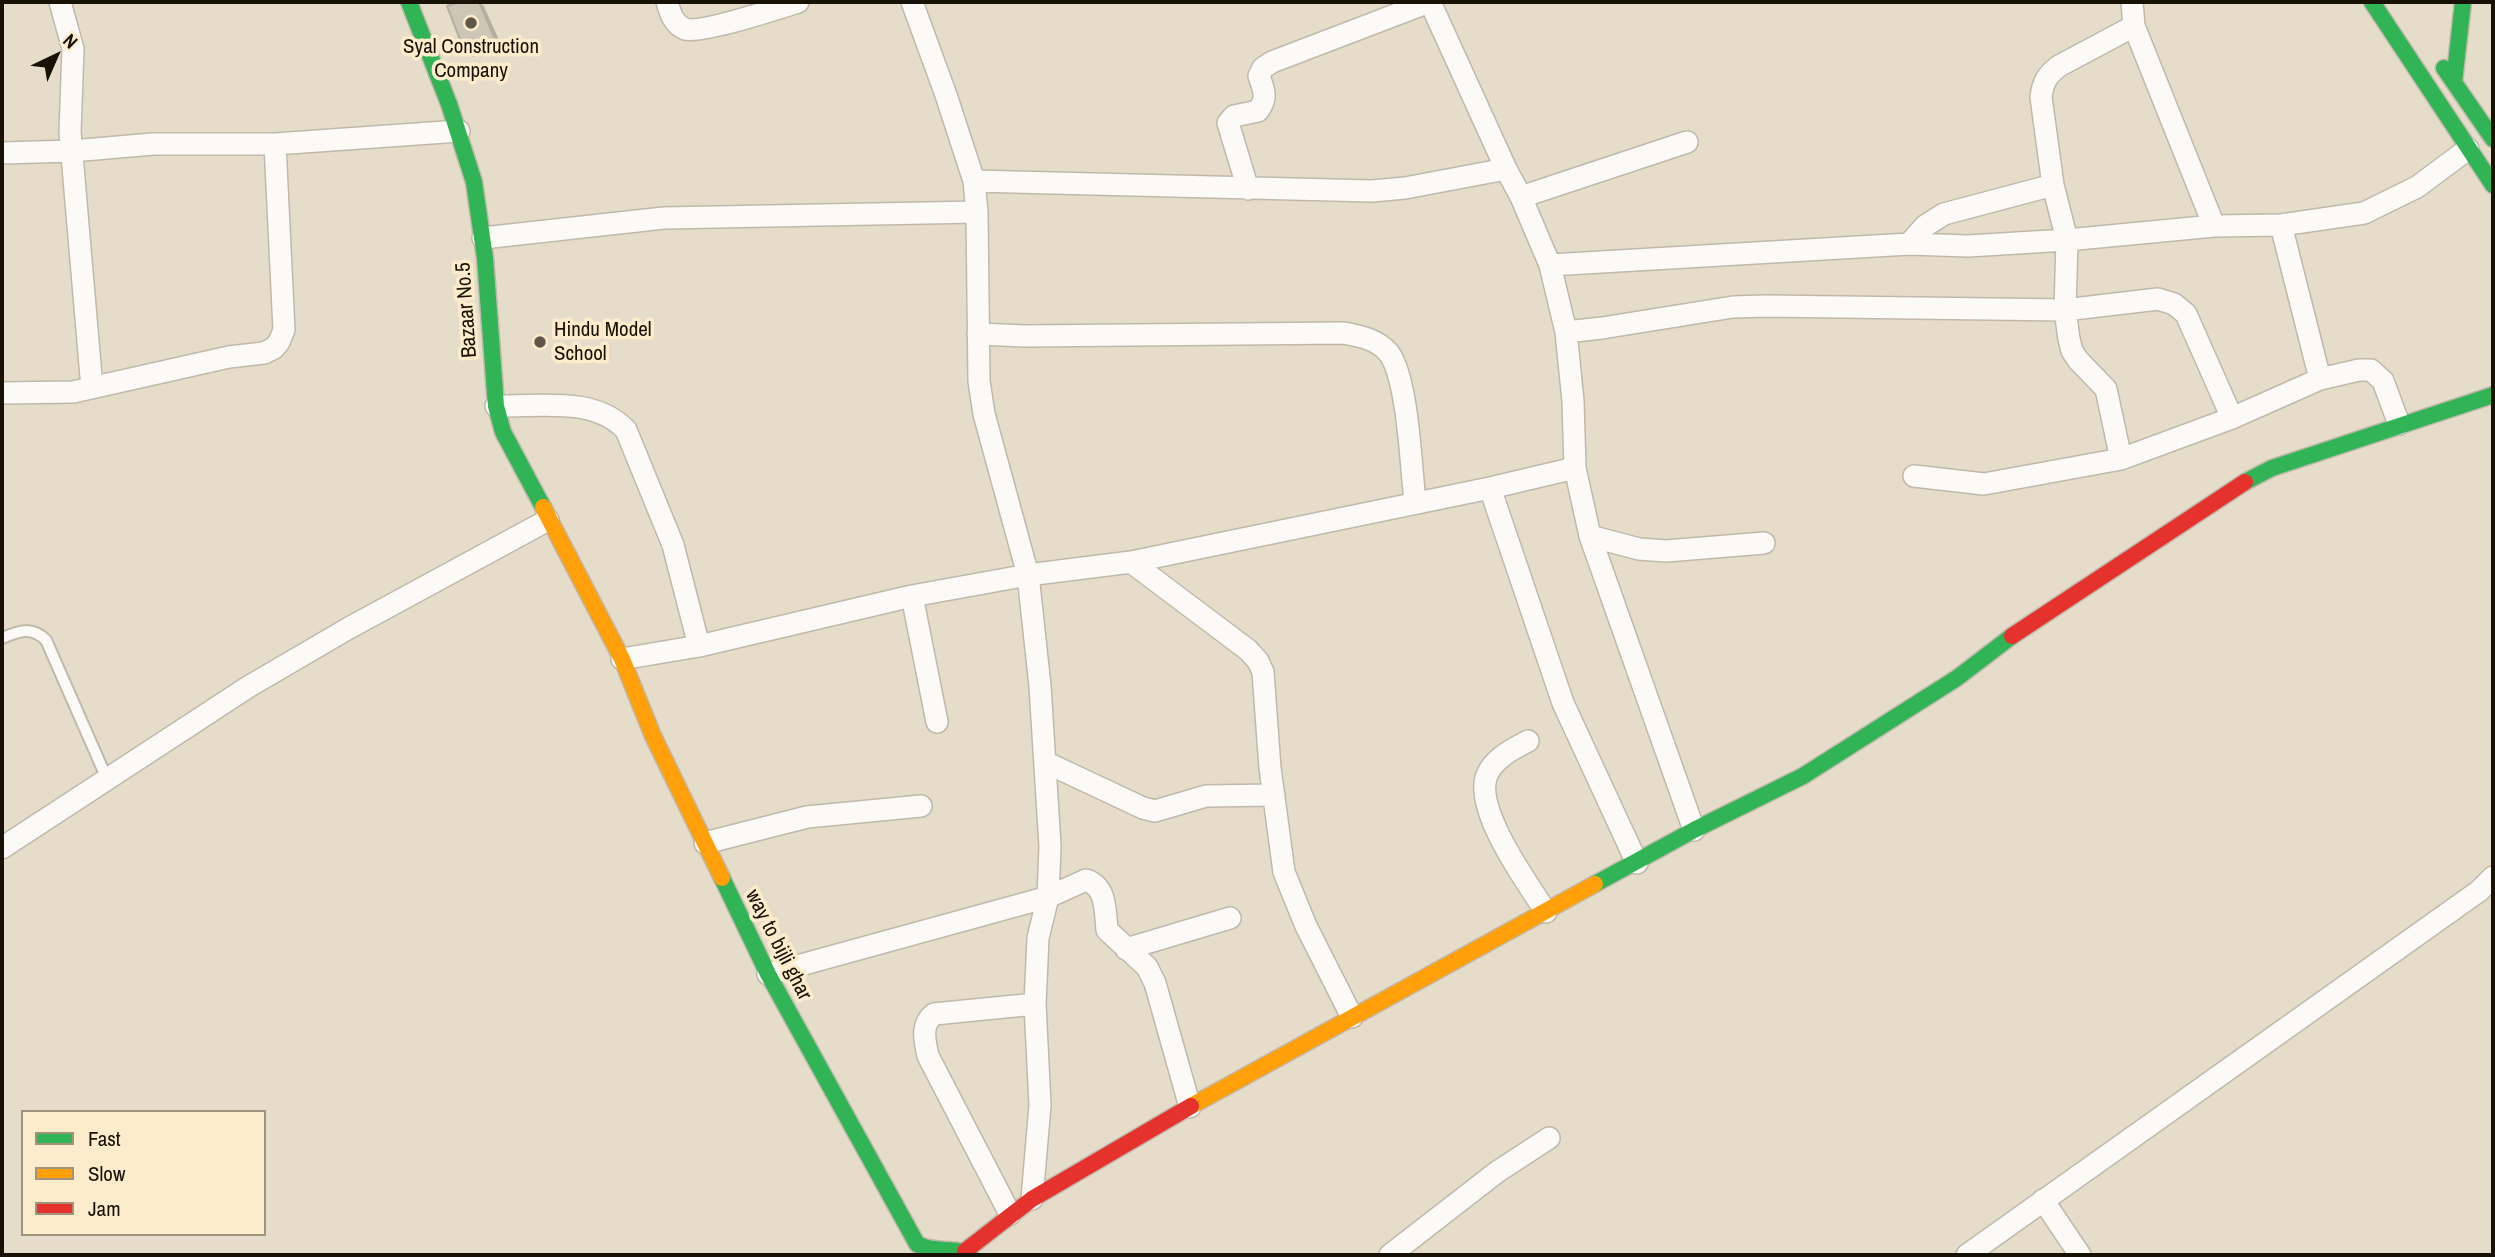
<!DOCTYPE html>
<html>
<head>
<meta charset="utf-8">
<style>
  body { margin:0 }
  #map { position:relative; width:2495px; height:1257px; overflow:hidden; background:#e5dcc9; font-family:"Archivo Narrow",sans-serif }
  canvas { display:block }
  .frame { position:absolute; inset:0; border:4px solid #171106; pointer-events:none }
  .legend { position:absolute; left:21px; top:1110px; width:245px; height:126px; box-sizing:border-box; background:#fdeccb; border:2px solid #a1947c; margin:0; padding:9px 12px; list-style:none; font-size:21px; color:#171106 }
  .legend li { display:flex; align-items:center; gap:14px; height:35px }
  .legend b { width:35px; border:2px solid #a1947c }
  .north { position:absolute; left:21px; top:21px; width:70px; height:70px; -webkit-text-stroke:5px #fdeccb; paint-order:stroke; rotate:44deg; font-size:19px; font-weight:700; line-height:28px; text-align:center; color:#171106 }
  .north::after { content:''; display:block; margin:auto; width:24px; height:32px; background:#171106; clip-path:polygon(50% 0,100% 100%,50% 72%,0 100%) }
</style>
</head>
<body>
<div id="map">
<canvas width="2495" height="1257"></canvas>
<div class="frame"></div>
<ul class="legend">
<li><b style="height:9px;background:#30b455"></b>Fast</li>
<li><b style="height:9px;background:#ff9f0a"></b>Slow</li>
<li><b style="height:9px;background:#e5322d"></b>Jam</li>
</ul>
<div class="north">N</div>
</div>
<script>
const g = document.querySelector('canvas').getContext('2d');
g.lineJoin = 'round';
function paint(path, color) { g.fillStyle = color; g.fill(path, 'evenodd'); }
function trace(path, color, width, dash) { g.strokeStyle = color; g.lineWidth = width; g.lineCap = dash ? 'butt' : 'round'; g.setLineDash(dash || []); g.stroke(path); }
function write(font, color, halo, rows, align = 'center') {
  g.font = font + ' "Archivo Narrow",sans-serif'; g.lineWidth = 7; g.setLineDash([]); g.textBaseline = 'middle'; g.strokeStyle = halo; g.fillStyle = color; for (const [text, x, y, turn = 0] of rows) {
    g.save(); g.translate(x, y); g.rotate((+turn || 0) * Math.PI / 180); g.textAlign = isNaN(turn) ? turn : align; if (halo) g.strokeText(text, 0, 0); g.fillText(text, 0, 0); g.restore();
  }
}
paint(new Path2D(`
  M466,2h13l5,4 18,41 -29,10 -8,-8 -16,-42z`), '#0003');
const building = new Path2D(`
  M460,2h19l16,37 -31,11 -17,-44z`);
paint(building, '#cdc6b7');
trace(building, '#b4ac9e', 2);
const lane = new Path2D(`
  M2,638c17,-7 29,-12 44,2l61,139`);
const street = new Path2D(`
  M60,2l13,47 -3,83 22,256
  M667,2c3,10 6,22 18,27 15,5 94,-21 113,-27
  M912,2l34,93 28,86 3,31 2,169 5,33 44,161 12,111 10,160 -2,51 -10,41 -3,66 5,101 -8,94
  M1430,2l76,167 15,28 29,68 16,67 7,69 2,67 15,68 104,294
  M2132,2l2,24 80,200
  M2,153l70,-2 81,-7h122l184,-13
  M974,181l398,10 33,-3 101,-19
  M1248,189l-20,-66 6,-7 24,-5c10,-14 6,-20 1,-35l4,-8 9,-6 157,-60
  M1521,197l166,-55
  M2281,225l39,154
  M483,238l181,-20 313,-6
  M1909,244l16,-18 19,-12 109,-29
  M1550,265l359,-21 59,2 99,-6 147,-14 67,-1 83,-12 53,-26 51,-38
  M1566,332l36,-4 131,-21 33,-1 299,4 93,-11 16,5 12,10 46,104
  M978,334l47,2 319,-3c16,3 32,6 44,19 20,24 23,116 27,150
  M2,393l71,-1 156,-35 35,-4 10,-5 5,-6 5,-12 -9,-186
  M496,406c43,1 98,-10 130,24l47,115 26,101
  M2121,459l-15,-70 -28,-29 -6,-9 -3,-12 -4,-29 2,-70 -14,-55 -12,-88c2,-15 6,-22 18,-31l75,-40
  M1914,476l70,8 137,-25 111,-41 88,-39 39,-9h12l12,11 16,43
  M1490,488l73,215 74,160
  M1590,536l49,13 27,2 98,-8
  M1131,562l117,88 10,11 5,11 7,96 14,104 22,54 46,91
  M912,596l25,126
  M622,659l77,-13 213,-50 116,-21 103,-13 359,-74 85,-20
  M1528,741c-15,8 -34,17 -41,34 -14,34 41,109 59,137
  M1045,762l98,46 12,3 51,-15 68,-1
  M705,843l102,-26 114,-11
  M2,848l246,-161 101,-59 199,-108
  M1126,949l104,-31
  M768,974l280,-77 38,-17c21,7 19,31 21,50l40,37 8,16 35,124
  M2043,1200l37,55
  M1010,1214l-82,-158c-3,-15 -8,-31 6,-42l101,-10
  M1390,1255l107,-83 52,-34
  M1967,1255l512,-364 14,-14`);
const fast = new Path2D(`
  M409,2l40,102 25,78 11,76 11,148 7,26 40,75
  M2372,2l121,183
  M2444,68l49,71
  M2454,82l9,-80
  M2245,482l27,-14 221,-73
  M722,878l46,96 149,270c17,10 36,2 53,11
  M1595,884l99,-54 109,-54 154,-98 55,-42`);
const slow = new Path2D(`
  M543,507l79,152 31,77 69,142
  M1191,1106l404,-222`);
const jam = new Path2D(`
  M2012,636l233,-154
  M965,1251l67,-52 159,-93`);
trace(lane, '#c0b9ab', 14);
trace(street, '#c0b9ab', 24);
trace(fast, '#c0b9ab', 19);
trace(slow, '#c0b9ab', 19);
trace(jam, '#c0b9ab', 19);
trace(lane, '#fbfaf7', 10);
trace(street, '#fbfaf7', 21);
trace(fast, '#30b455', 16);
trace(slow, '#ff9f0a', 16);
trace(jam, '#e5322d', 16);
for (const [x, y, r, color] of [
  [471,23,7,"#5f584a"],
  [540,342,7,"#5f584a"]
]) { const dot = new Path2D(); dot.arc(x, y, r, 0, 2 * Math.PI); g.fillStyle = color; g.fill(dot); trace(dot, '#fdeccb', 2.5); }
write('21px', '#171106', '#fdeccb', [
  ["Syal Construction",471,47],
  ["Company",471,71],
  ["Hindu Model",554,330,"left"],
  ["School",554,354,"left"]
]);
write('21px', '#171106', '#fdeccb', [
  ["Bazaar No.5",467,310,-94],
  ["way to bijli ghar",778,945,63]
]);
</script>
</body>
</html>
